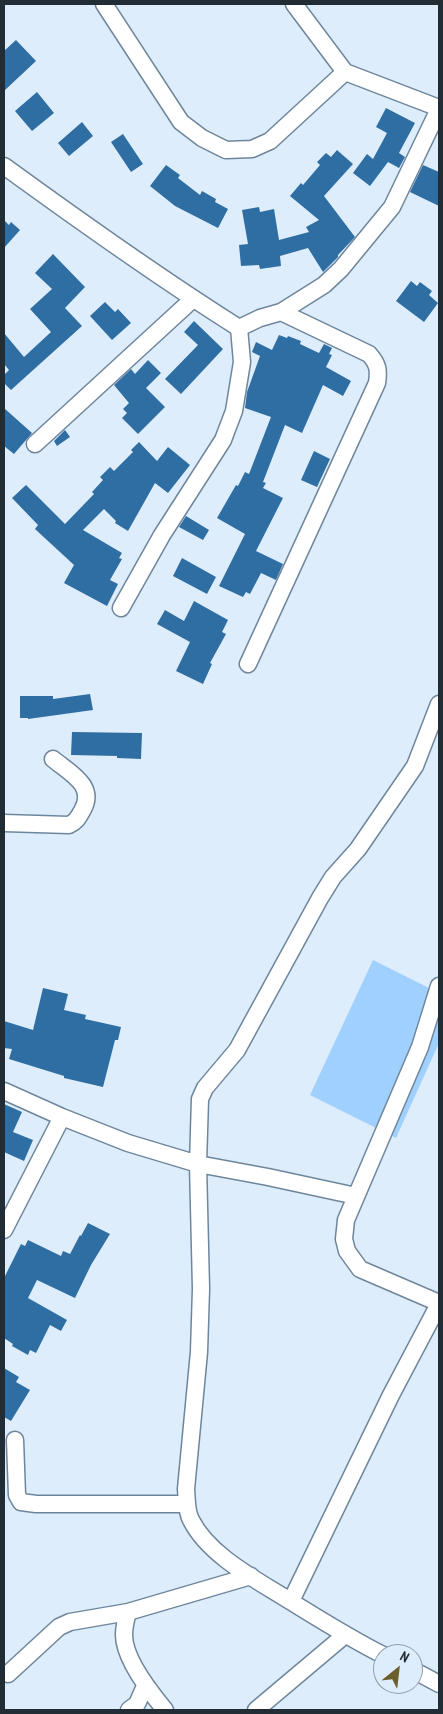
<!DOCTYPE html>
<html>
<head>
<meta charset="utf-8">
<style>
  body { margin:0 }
  #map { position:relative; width:443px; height:1714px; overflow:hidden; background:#deedfc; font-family:"PT Sans Narrow",sans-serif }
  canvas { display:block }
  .frame { position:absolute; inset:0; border:5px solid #222c35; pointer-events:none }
  .north { position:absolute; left:373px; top:1644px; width:50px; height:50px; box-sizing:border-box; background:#deedfc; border:1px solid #93a0ac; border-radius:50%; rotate:29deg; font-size:14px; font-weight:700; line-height:20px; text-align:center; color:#222c35 }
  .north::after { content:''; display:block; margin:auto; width:18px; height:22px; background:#6b5f2c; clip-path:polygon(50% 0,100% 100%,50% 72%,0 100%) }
</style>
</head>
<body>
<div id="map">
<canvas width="443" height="1714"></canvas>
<div class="frame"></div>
<div class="north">N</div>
</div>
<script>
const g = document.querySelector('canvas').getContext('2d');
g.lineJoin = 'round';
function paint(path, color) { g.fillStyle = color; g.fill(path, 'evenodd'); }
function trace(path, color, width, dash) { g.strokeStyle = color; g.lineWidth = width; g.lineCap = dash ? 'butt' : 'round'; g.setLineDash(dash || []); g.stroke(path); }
paint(new Path2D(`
  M373,960l66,33v50l-43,95 -86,-43z`), '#a0d1fe');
paint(new Path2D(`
  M16,40l20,21 -32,30v-40z
  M37,92l17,21 -22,18 -17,-20z
  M386,108l29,15 -16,30 6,4 -6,11 -11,-6 -18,24 -17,-13 14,-19 6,5 14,-26 -11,-6z
  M82,122l11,14 -24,20 -11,-13z
  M123,134l20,30 -12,8 -20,-30z
  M337,150l16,14 -29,32 31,41 -17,18v2l-15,15 -15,-24 -28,8 1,10 -21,3 -1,-4 -18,1 -2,-21 9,-1 -6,-34 17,-3 1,5 14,-3 5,31 30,-8 -3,-5 13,-7 -29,-24 11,-13 2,2 17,-20 -3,-3 9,-9 5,4z
  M166,165l14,10 -2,3 22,17 2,-4 14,8 -1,3 13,7 -10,19 -43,-22 -25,-20z
  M423,165l16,7v34l-29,-14z
  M4,220l5,5 2,-3 9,8 -16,18z
  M53,254l32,33 -20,21 17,18 -71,64 -7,-7v-8l5,-5 -5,-6v-31l20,24 27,-25 -21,-23 22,-20 -17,-16z
  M411,281l6,5 3,-4 12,9 -3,4 9,8 -14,19 -28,-21z
  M105,302l10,10 3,-3 13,14 -19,17 -22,-24z
  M194,321l29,28 -42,45 -16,-15 33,-34 -14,-13z
  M279,335l8,3 1,-2 13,5 -1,3 19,9 5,-9 8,4 -3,6 3,1 -6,12 25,14 -8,15 -20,-11 -21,48 -17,-8 -22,57 3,1 -3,5 20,10 -27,53 27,13 -7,16 -15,-7 -11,21 -4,-2 -3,5 -24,-11 26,-52 -28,-16 19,-33 2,1 7,-14 4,2 22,-57 -26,-9 2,-16 13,-36 -8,-4 4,-10 16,8z
  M148,360l13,13 -15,15 19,19 -27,27 -16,-16 5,-5 -4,-4 6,-6 -15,-18 17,-16 4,5z
  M4,408l28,25 -18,21 -10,-8z
  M65,430l5,7 -13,9 -3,-5z
  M139,442l18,19 11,-14 22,18 -22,28 -13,-10 -27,48 -13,-8 1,-2 -12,-12 -21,21 39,23 -3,5 3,1 -12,21 8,4 -11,22 -43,-23 10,-18 -39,-36 3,-4 -26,-27 14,-13 39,39 29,-30 -2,-2 11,-12 -3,-3 10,-10 4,4 19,-19 -2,-2z
  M314,451l16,8 -13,28 -16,-7z
  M186,516l23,14 -6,10 -24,-13z
  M182,558l34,19 -9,17 -34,-18z
  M194,601l34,19 -6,12 4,2 -16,29 2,1 -9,20 -27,-13 14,-29 -33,-18 8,-14 19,11z
  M90,694l3,16 -65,9v-1h-8v-22h33v3z
  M72,732l70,1 -1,26 -24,-1v-2l-46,-1z
  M43,988l25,6 -4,16 22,5 -1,4 36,8 -3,13h-3l-12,47 -39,-9v-2l-55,-17 3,-10 -8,-1v-27l29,9z
  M4,1104l18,8 -9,20 20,8 -9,21 -20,-9z
  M88,1223l22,11 -19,31 -16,33 -38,-18 -9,18 39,22 -6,11 -11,-6 -14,28 -6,-3 -2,5 -16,-9 1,-2 -9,-6v-60l17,-34 4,2 3,-6 33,16 2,-5 7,3 10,-19 1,1z
  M4,1368l15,9 -3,5 14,8 -19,31 -7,-4z`), '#2f6ea2');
const minor = new Path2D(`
  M104,4l77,118 21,16 24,12 26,-1 18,-8 75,-69
  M294,4l51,68 94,36
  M4,166c77,56 154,111 235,162l3,34 -8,49 -11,29 -61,95 -41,73
  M239,328l21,-10 21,-6 43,-27 17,-16 51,-62 47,-98
  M35,444l158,-145
  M248,664l129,-281c2,-13 1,-19 -8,-29l-88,-42
  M4,823l65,2c7,-3 9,-7 13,-14 15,-25 -12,-38 -29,-52
  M439,986l-19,61 -74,173 -2,19 3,12 13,18 79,34
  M4,1091l58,26 66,26 70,21 70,13 88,19
  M4,1230l58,-113
  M15,1440l2,55 4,7 15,2h151
  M291,1601l100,-206 48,-91
  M383,1655c-32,-16 -62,-35 -93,-54 -33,-21 -81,-45 -99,-81 -5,-9 -4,-21 -5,-31l13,-137 2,-63 -3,-125 2,-65 5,-11 32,-38 83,-152 13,-21 25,-28 57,-83 24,-62
  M413,1670l26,14
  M8,1674l51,-47 11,-5 58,-10
  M129,1710l8,-6 8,-18
  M165,1710c-15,-18 -41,-51 -41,-75 0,-8 2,-16 4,-23l123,-36
  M256,1710l89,-75`);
trace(minor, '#6e869c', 19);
trace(minor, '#fff', 16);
</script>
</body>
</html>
